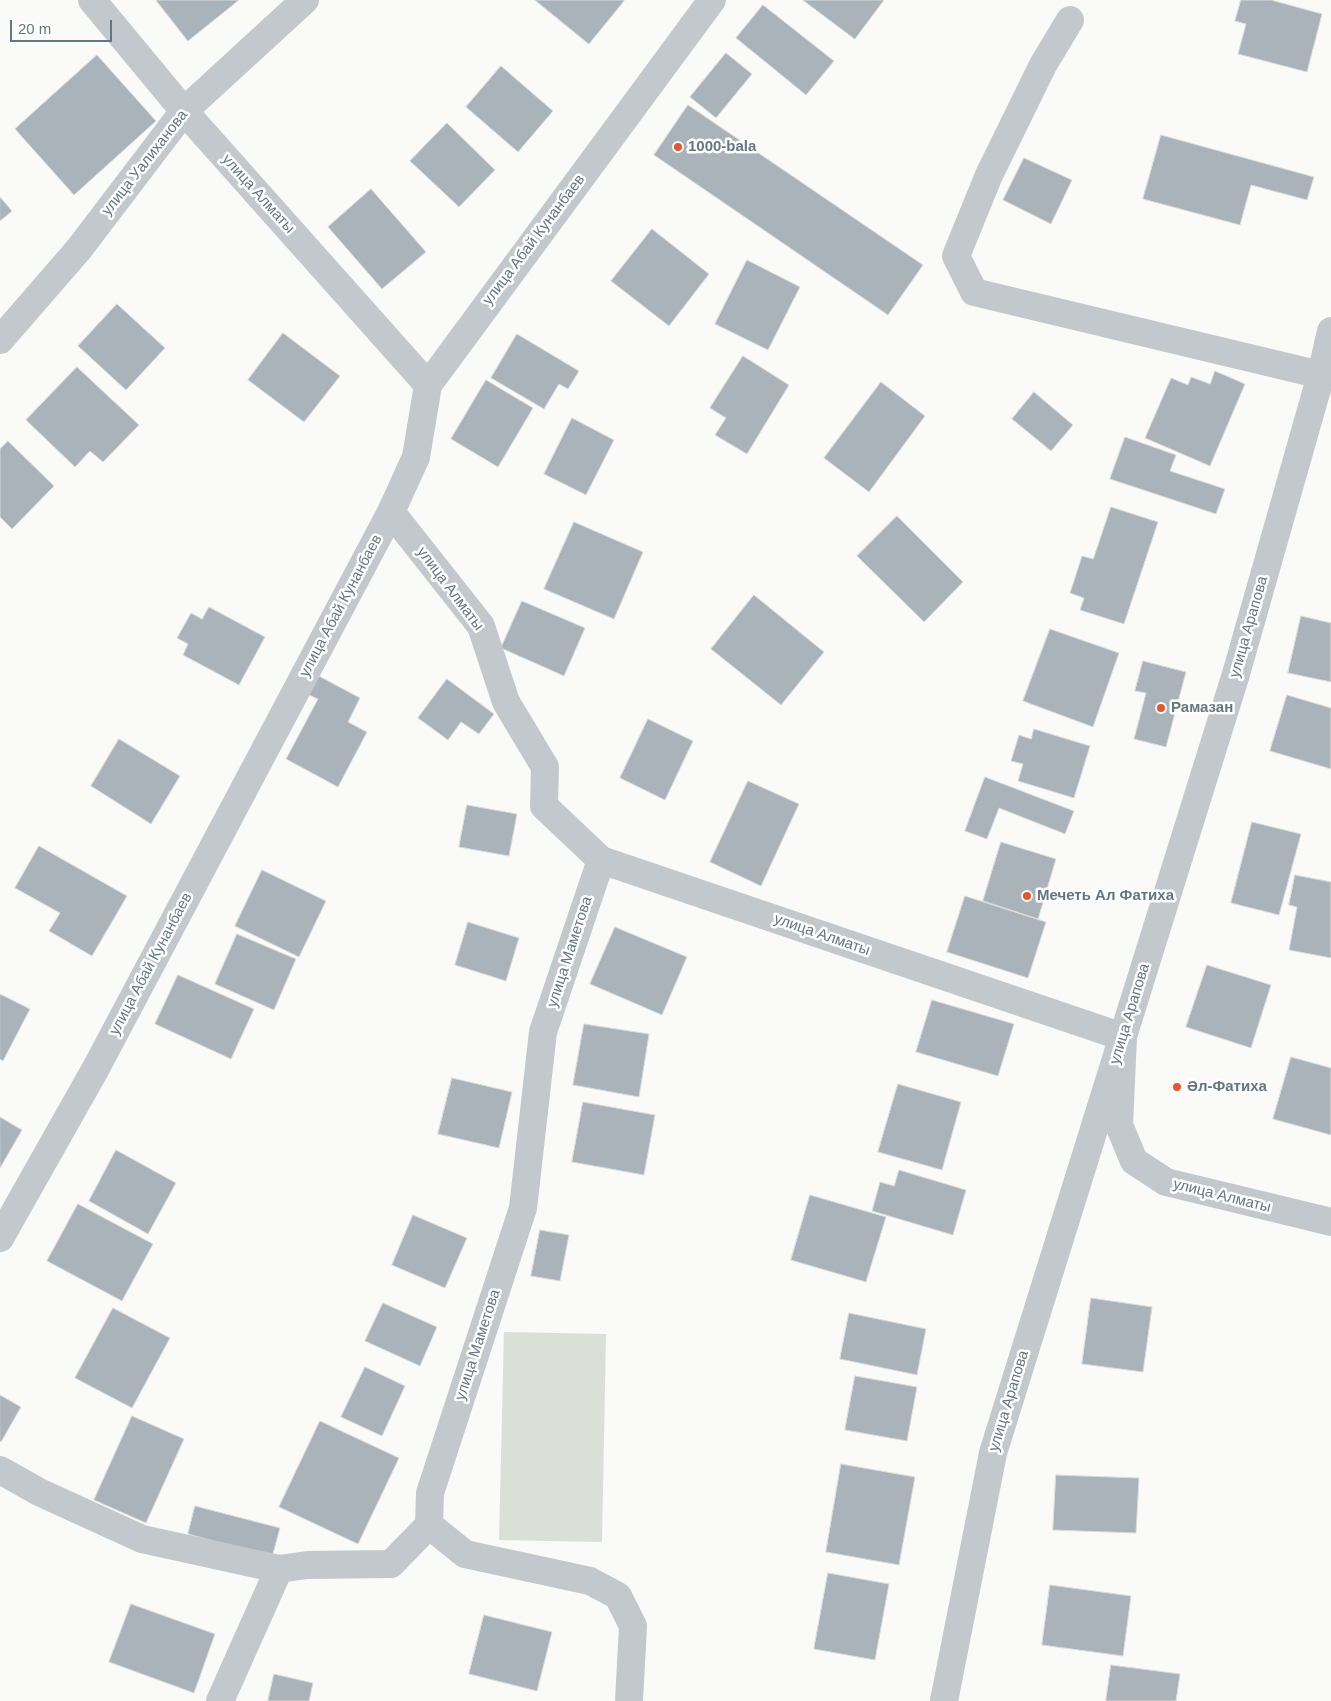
<!DOCTYPE html>
<html>
<head>
<meta charset="utf-8">
<style>
  body { margin:0 }
  #map { position:relative; width:1331px; height:1701px; overflow:hidden; background:#fafaf8; font-family:Arial,sans-serif }
  canvas { display:block }
  .scale { position:absolute; left:10px; top:20px; width:102px; height:22px; box-sizing:border-box; border:2px solid #657683; border-top:0; padding-left:6px; font-size:15px; line-height:18px; white-space:nowrap; color:#657683; -webkit-text-stroke:4px #fff; paint-order:stroke }
</style>
</head>
<body>
<div id="map">
<canvas width="1331" height="1701"></canvas>
<div class="scale">20 m</div>
</div>
<script>
const g = document.querySelector('canvas').getContext('2d');
g.lineJoin = 'round';
function paint(path, color) { g.fillStyle = color; g.fill(path, 'evenodd'); }
function trace(path, color, width, dash) { g.strokeStyle = color; g.lineWidth = width; g.lineCap = dash ? 'butt' : 'round'; g.setLineDash(dash || []); g.stroke(path); }
function write(font, color, halo, rows, align = 'center') {
  g.font = font + ' Arial,sans-serif'; g.lineWidth = 5; g.setLineDash([]); g.textBaseline = 'middle'; g.strokeStyle = halo; g.fillStyle = color; for (const [text, x, y, turn = 0] of rows) {
    g.save(); g.translate(x, y); g.rotate((+turn || 0) * Math.PI / 180); g.textAlign = isNaN(turn) ? turn : align; if (halo) g.strokeText(text, 0, 0); g.fillText(text, 0, 0); g.restore();
  }
}
paint(new Path2D(`
  M504,1332l102,2 -4,208 -103,-2z`), '#dadfd7');
const building = new Path2D(`
  M156,0h83l-51,41z
  M535,0h89v1l-35,43z
  M803,0h81l-29,39z
  M1241,0h30l51,14 -15,58 -69,-18 8,-30 -11,-3z
  M763,5l71,56 -28,34 -70,-57z
  M726,53l26,21 -36,44 -26,-21z
  M97,55l59,66 -82,74 -59,-66z
  M501,66l52,45 -35,41 -52,-45z
  M688,105l235,160 -35,50 -234,-160z
  M447,123l48,47 -36,37 -49,-46z
  M1161,135l153,42 -7,23 -56,-15 -11,40 -97,-26z
  M1024,158l48,22 -21,44 -48,-24z
  M371,189l55,63 -44,37 -54,-62z
  M0,197l12,14 -12,10z
  M652,229l57,45 -40,52 -58,-45z
  M747,260l53,27 -32,63 -53,-26z
  M117,304l48,44 -39,42 -48,-44z
  M283,333l57,43 -36,46 -56,-42z
  M517,334l62,37 -11,18 -9,-5 -15,25 -53,-31z
  M743,356l46,29 -42,69 -32,-19 11,-17 -16,-10z
  M77,367l62,58 -36,37 -13,-11 -15,16 -49,-47z
  M1215,371l30,13 -35,82 -65,-28 26,-60 17,7 3,-8 19,7z
  M486,380l47,28 -35,59 -47,-28z
  M881,382l44,34 -56,76 -45,-34z
  M1034,392l39,33 -22,26 -39,-32z
  M572,418l42,22 -28,55 -42,-21z
  M1125,437l51,18 -6,16 55,18 -9,25 -106,-35z
  M8,441l46,45 -42,43 -12,-12v-68z
  M1111,507l47,15 -34,102 -44,-14 4,-12 -14,-5 12,-37 11,3z
  M897,516l66,66 -39,40 -67,-66z
  M574,522l69,30 -29,67 -70,-30z
  M754,595l70,57 -43,53 -70,-56z
  M522,601l63,27 -21,48 -63,-28z
  M209,607l56,30 -26,48 -56,-30 5,-11 -11,-6 14,-25 11,6z
  M1301,616l30,7v59l-43,-9z
  M1050,629l69,24 -26,74 -70,-26z
  M1143,661l43,11 -20,75 -32,-8 12,-46 -11,-2z
  M317,675l43,23 -12,24 19,10 -29,55 -52,-28 32,-60 -11,-5z
  M447,679l47,35 -15,20 -18,-12 -13,18 -30,-22z
  M1287,695l44,13v61l-61,-18z
  M648,719l45,22 -28,59 -45,-22z
  M1034,729l56,17 -16,52 -56,-17 5,-17 -12,-3 8,-26 12,4z
  M119,739l61,37 -29,48 -60,-38z
  M985,777l89,34 -9,23 -66,-26 -12,31 -22,-8z
  M748,781l51,23 -38,82 -51,-24z
  M467,805l50,9 -8,42 -50,-9z
  M1252,822l49,12 -22,81 -48,-12z
  M1001,842l55,17 -18,60 -55,-18z
  M39,846l88,50 -35,60 -43,-25 11,-18 -45,-25z
  M262,870l64,31 -27,56 -64,-31z
  M1295,875l36,7v76l-42,-8 8,-43 -8,-2z
  M965,896l81,26 -18,56 -81,-26z
  M468,922l51,16 -13,43 -51,-16z
  M615,927l72,30 -25,58 -72,-31z
  M237,934l59,25 -22,51 -59,-26z
  M1207,965l64,20 -20,63 -65,-21z
  M178,975l76,34 -23,50 -76,-35z
  M0,994l30,15 -27,52 -3,-2z
  M932,1000l82,24 -16,52 -82,-24z
  M584,1024l65,10 -10,63 -66,-12z
  M1291,1057l40,11v67l-58,-16z
  M452,1078l60,14 -13,56 -61,-14z
  M898,1084l63,18 -19,68 -64,-18z
  M583,1102l72,13 -11,60 -72,-13z
  M0,1117l22,13 -22,38z
  M116,1150l60,33 -28,51 -59,-33z
  M899,1170l67,20 -13,45 -81,-24 8,-29 14,4z
  M810,1195l76,22 -20,65 -75,-22z
  M78,1204l75,40 -31,57 -75,-40z
  M413,1215l54,23 -22,50 -53,-23z
  M540,1230l29,5 -9,46 -29,-5z
  M1091,1298l61,9 -9,65 -61,-8z
  M383,1303l54,24 -17,39 -55,-25z
  M113,1308l57,30 -38,70 -57,-30z
  M849,1313l77,16 -9,46 -77,-16z
  M365,1367l40,19 -23,50 -41,-19z
  M855,1376l62,11 -10,54 -62,-11z
  M0,1395l21,12 -20,35 -1,-1z
  M132,1416l52,23 -38,84 -52,-23z
  M320,1421l79,37 -41,86 -79,-37z
  M841,1464l74,13 -16,88 -73,-13z
  M1056,1475l83,3 -3,55 -83,-3z
  M195,1506l85,22 -8,29 -84,-23z
  M828,1573l61,11 -14,76 -61,-11z
  M1050,1585l81,11 -8,60 -81,-11z
  M131,1604l84,30 -21,59 -85,-31z
  M484,1615l68,17 -15,59 -68,-17z
  M1111,1665l69,9 -4,27h-70z
  M274,1674l39,9 -4,18h-41z`);
paint(building, '#aab3b9');
trace(building, '#dcdcda', 1);
trace(new Path2D(`
  M92,0l92,111 244,274
  M1070,20l-27,45 -54,110 -33,81 18,36 347,83
  M0,340l79,-91 105,-138 121,-111
  M391,512l90,114 25,76 39,65 -1,39 57,54 522,177 -4,88 15,36 32,21 165,40
  M601,860l-58,172 -20,176 -93,285 -1,32 36,29 125,27 28,15 15,30 -4,75
  M0,1238l96,-170 295,-556 25,-55 12,-72 284,-385
  M0,1470l39,22 103,47 137,30 28,-4 84,-1 38,-39
  M220,1701l59,-132
  M944,1701l49,-248 243,-779 85,-299 10,-44`), '#c3c8cc', 28);
for (const [x, y, r, color] of [
  [678,147,5,"#e4572e"],
  [1161,708,5,"#e4572e"],
  [1027,896,5,"#e4572e"],
  [1177,1087,5,"#e4572e"]
]) { const dot = new Path2D(); dot.arc(x, y, r, 0, 2 * Math.PI); g.fillStyle = color; g.fill(dot); trace(dot, '#fff', 2); }
write('bold 15px', '#657683', '#fff', [
  ["1000-bala",688,147],
  ["Рамазан",1171,708],
  ["Мечеть Ал Фатиха",1037,896],
  ["Әл-Фатиха",1187,1087]
], 'left');
write('15px', '#657683', '#fff', [
  ["улица Уалиханова",145,163,-52],
  ["улица Алматы",258,194,48],
  ["улица Абай Кунанбаев",534,240,-53],
  ["улица Алматы",450,589,53],
  ["улица Абай Кунанбаев",341,606,-62],
  ["улица Арапова",1249,627,-74],
  ["улица Алматы",822,935,19],
  ["улица Маметова",570,952,-72],
  ["улица Абай Кунанбаев",151,964,-62],
  ["улица Арапова",1130,1014,-73],
  ["улица Алматы",1222,1196,14],
  ["улица Маметова",478,1345,-72],
  ["улица Арапова",1009,1401,-73]
]);
</script>
</body>
</html>
